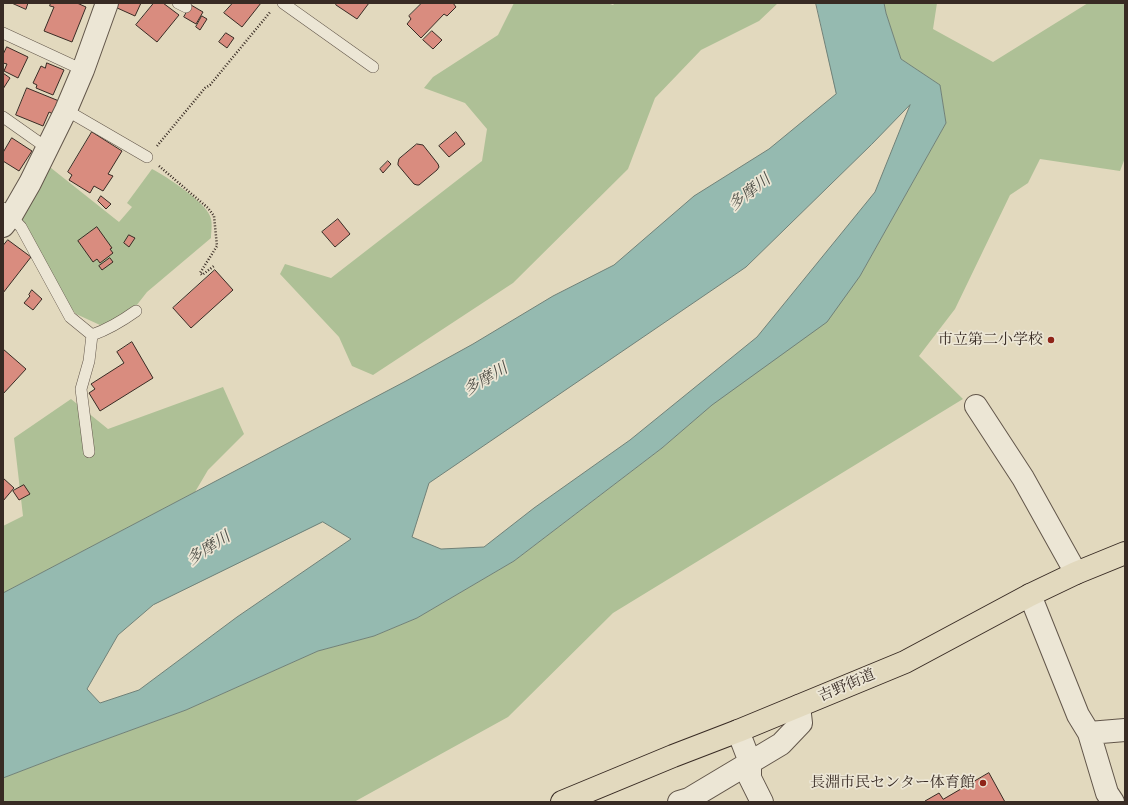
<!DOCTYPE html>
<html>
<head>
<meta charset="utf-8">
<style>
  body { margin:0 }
  #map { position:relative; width:1128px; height:805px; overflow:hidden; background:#e2d9be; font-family:"IM FELL Great Primer",serif }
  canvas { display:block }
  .frame { position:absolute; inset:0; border:4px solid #382b24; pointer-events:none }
</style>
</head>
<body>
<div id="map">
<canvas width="1128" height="805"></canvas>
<div class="frame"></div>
</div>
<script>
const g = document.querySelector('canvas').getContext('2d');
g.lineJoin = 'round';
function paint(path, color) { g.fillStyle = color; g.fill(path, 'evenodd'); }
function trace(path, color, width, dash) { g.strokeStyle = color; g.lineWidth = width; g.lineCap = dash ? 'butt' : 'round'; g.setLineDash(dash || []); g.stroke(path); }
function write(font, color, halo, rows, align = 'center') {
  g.font = font + ' "IM FELL Great Primer","Noto Serif JP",serif'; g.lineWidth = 3.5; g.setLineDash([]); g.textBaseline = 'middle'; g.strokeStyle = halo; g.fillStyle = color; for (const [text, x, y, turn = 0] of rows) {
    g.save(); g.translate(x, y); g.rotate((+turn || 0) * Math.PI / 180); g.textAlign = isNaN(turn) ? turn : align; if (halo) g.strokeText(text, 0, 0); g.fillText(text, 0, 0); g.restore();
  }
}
paint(new Path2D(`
  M514,3h93l6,2 2,-2h163l-19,18 -58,29 -46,48 -27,71 -115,114 -140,92 -21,-9 -13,-29 -59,-63 5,-10 46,14 151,-117 5,-32 -22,-26 -41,-15 9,-11 65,-42z
  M884,3h53l-4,26 60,33 95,-59h37v155l-5,13 -80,-12 -12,24 -18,12 -55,114 -36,47 44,43 -350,214 -105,104 -154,85h-351v-24l60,-23 123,-45 132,-59 56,-15 43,-18 97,-57 148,-113 198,-172 86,-153 -6,-38 -39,-26 -15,-46z
  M46,164l73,58 13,-15 -5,-4 25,-34c14,7 53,33 58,47 3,6 1,16 1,22l-64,54 -11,14 -16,14 -20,5 -24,-11 -7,-8 -49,-91z
  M223,387l21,47 -36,36 -13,22 -192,101v-67l20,-10 -9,-78 57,-39 37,30z`), '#aec096');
const water = new Path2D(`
  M816,3h68l2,10 15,46 39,26 6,38 -86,153 -33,46 -115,83 -50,43 -148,113 -97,57 -43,18 -56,15 -132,59 -123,45 -60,23v-185l403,-212 67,-37 80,-48 61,-31 80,-69 75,-47 67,-55zM910,105l-35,87 -118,145 -127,103 -96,68 -50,39 -43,2 -29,-12 17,-54 317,-216 125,-122zM323,522l28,17 -114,78 -98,73 -39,13 -13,-14 31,-54 35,-30z`);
paint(water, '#95bab0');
trace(water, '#708178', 1);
const building = new Path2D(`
  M12,3h16l-2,6z
  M51,3h26l9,4 -14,35 -28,-11 10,-24 -4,-1z
  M117,3h24l-6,13 -20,-9z
  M154,3h9l16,12 -22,27 -21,-17z
  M233,3h28l-19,24 -18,-14z
  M337,3h32l-12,16 -21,-14z
  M422,3h31l3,4 -9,9 -3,-2 -23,24 -14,-14 4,-5 -2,-3z
  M191,5l12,7 -7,12 -12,-7z
  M202,16l5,3 -7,11 -4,-3z
  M432,31l10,9 -9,9 -10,-9z
  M226,33l8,5 -7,10 -8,-6z
  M7,47l21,10 -10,21 -14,-7 3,-7 -4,-1v-8z
  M47,63l17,7 -11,25 -17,-7 1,-3 -4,-2 8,-17 4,2z
  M3,73l7,5 -7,11z
  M27,88l32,13 -6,13 -4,-2 -6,14 -27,-11z
  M92,132l30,19 -14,23 5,2 -10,15 -9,-5 -4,7 -21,-13 3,-5 -4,-3z
  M456,132l9,12 -16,13 -10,-11z
  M12,138l20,13 -13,20 -16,-10v-8z
  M417,144l6,1 15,19 1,3 -2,3 -18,15h-2l-3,-1 -16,-19v-2l1,-4z
  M388,161l3,3 -8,9 -3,-4z
  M101,196l10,8 -5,5 -8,-8z
  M338,219l12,15 -15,13 -13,-15z
  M97,227l15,21 -2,1 3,4 -13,10 -3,-4 -4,3 -15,-21z
  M129,235l6,3 -6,9 -5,-4z
  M8,240l23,17 -28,36v-47z
  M110,258l3,4 -11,8 -3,-4z
  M215,270l18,20 -42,38 -18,-20z
  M32,290l10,9 -9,11 -9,-7 6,-7 -1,-1z
  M132,342l21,36 -53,33 -11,-18 6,-4 -4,-5 33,-21 -7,-11z
  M3,349l23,20 -23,25z
  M3,478l11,10 -11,13z
  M24,485l6,9 -11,6 -6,-9z
  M989,773l16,29h-80v-1l14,-8 4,6z`);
paint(building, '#d98c7f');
trace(building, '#382b24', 1);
const lane = new Path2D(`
  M178,3l8,4
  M283,3l90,64
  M3,33l80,37
  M66,110l81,47
  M3,117l44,31
  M3,208l18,19 49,90 22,18c17,-6 30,-14 44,-24
  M89,452l-8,-63 8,-28 3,-26`);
const street = new Path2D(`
  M3,226l8,-10 19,-33 36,-73 17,-40 24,-67
  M976,406l47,72 53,95
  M1030,595l48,120 11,18 18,60 6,9
  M738,731l12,31v16l12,24
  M1089,733l36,-3
  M679,802l10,-3 92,-55 20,-21 -2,-17`);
const highway = new Path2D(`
  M562,802l111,-46 65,-25 167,-69 125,-67 46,-22 49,-20`);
trace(lane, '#62564a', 12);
trace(street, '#62564a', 24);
trace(highway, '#382b24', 24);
trace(new Path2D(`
  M157,146l48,-58 5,-3 61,-74
  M159,166l49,42 6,8 3,30 -17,27 2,2 12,-9`), '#382b24', 2.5, [1, 2]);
trace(lane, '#ece6d5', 11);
trace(street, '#ece6d5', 22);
trace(highway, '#e2d9be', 22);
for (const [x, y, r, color] of [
  [1051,340,4,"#8f2418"],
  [983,783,4,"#8f2418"]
]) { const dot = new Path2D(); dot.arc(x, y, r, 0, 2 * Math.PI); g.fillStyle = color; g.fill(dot); trace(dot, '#ece6d5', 1.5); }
write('15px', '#382b24', '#ece6d5', [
  ["市立第二小学校",1043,340],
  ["長淵市民センター体育館",975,783]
], 'right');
write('15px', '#382b24', '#ece6d5', [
  ["吉野街道",847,686,-23]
]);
write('italic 16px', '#4f4f47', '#ece6d5', [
  ["多摩川",750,193,-38],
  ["多摩川",486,380,-31],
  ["多摩川",209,549,-33]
]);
</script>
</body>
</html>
